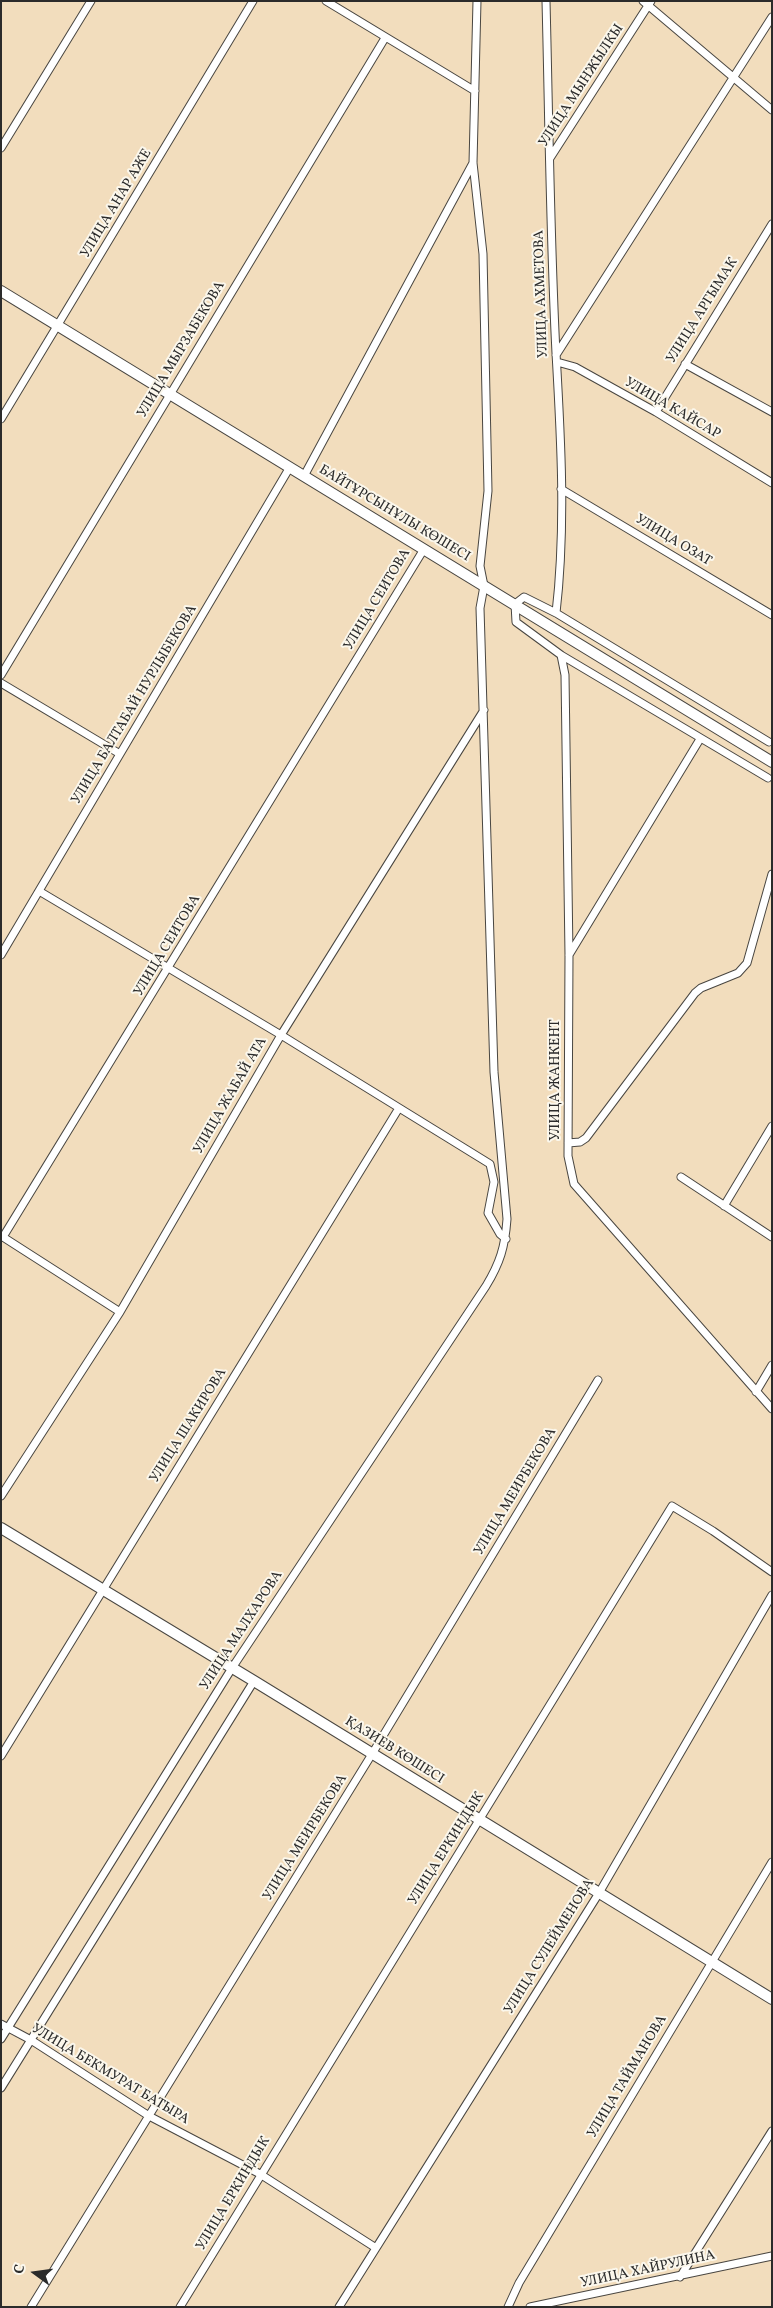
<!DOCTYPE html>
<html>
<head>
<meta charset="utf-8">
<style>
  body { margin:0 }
  #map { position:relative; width:773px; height:2308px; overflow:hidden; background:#f2ddbd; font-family:Vollkorn,serif }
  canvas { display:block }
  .frame { position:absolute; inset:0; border:2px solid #2b2b2b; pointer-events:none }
  .north { position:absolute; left:10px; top:2248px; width:50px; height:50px; -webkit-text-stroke:4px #fbf7ec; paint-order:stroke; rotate:284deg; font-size:14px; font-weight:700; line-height:20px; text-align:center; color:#2b2b2b }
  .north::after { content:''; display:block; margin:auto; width:18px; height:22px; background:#2b2b2b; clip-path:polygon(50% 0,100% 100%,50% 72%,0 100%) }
</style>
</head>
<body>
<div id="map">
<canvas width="773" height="2308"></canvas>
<div class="frame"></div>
<div class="north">С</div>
</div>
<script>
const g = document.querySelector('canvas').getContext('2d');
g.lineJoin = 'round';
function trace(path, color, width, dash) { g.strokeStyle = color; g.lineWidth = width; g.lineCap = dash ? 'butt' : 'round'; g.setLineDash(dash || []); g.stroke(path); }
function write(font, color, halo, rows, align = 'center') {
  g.font = font + ' Vollkorn,serif'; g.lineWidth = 4; g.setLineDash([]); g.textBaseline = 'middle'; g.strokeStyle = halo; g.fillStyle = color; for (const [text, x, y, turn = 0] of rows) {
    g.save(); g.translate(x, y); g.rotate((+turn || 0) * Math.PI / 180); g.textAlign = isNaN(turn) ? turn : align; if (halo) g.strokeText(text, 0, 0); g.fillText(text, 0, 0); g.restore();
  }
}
const street = new Path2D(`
  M326,1l149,90
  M546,1c3,117 4,235 10,352 5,86 10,174 0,260l213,129
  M643,1l129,109
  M1,148l90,-147
  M550,158l101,-157
  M556,355l216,-338
  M557,362l18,5 81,45 116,71
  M685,364l87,48
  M656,412l116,-188
  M1,419l252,-418
  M304,476l169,-313
  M561,489l211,126
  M556,613l-32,-16 -9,7 1,18 45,33
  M1,675l384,-637
  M1,683l119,71
  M768,778l-207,-123 4,20 4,280 -1,201 6,28 198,225
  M39,891l242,144 209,129 4,18 -6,31 12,21 6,5
  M1,955l289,-488
  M569,955l131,-216
  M568,1143l12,-1 6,-4 109,-145 6,-5 37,-15 9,-10 25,-89
  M681,1177l91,60
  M724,1206l48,-80
  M120,1312l-117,-75 421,-688
  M756,1392l16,-27
  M1,1496l119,-184 161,-277 203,-325
  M1,1756l398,-648
  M1,2024l30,16 118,76 111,58 116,74
  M1,2039l231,-371 254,-382c14,-23 19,-39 21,-67l-13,-147 -14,-464 4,-22 -4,-20 8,-75 -5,-237 -10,-91 4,-162
  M1,2088l253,-407
  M680,2277l92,-146
  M31,2307l341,-553 226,-374
  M180,2307l492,-801 41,25 59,41
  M339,2307l260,-414 173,-298
  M508,2307l11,-24 253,-421
  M530,2307l242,-51`);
const secondary = new Path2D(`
  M1,291l771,471
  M1,1528l253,153 518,318`);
trace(street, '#494641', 9);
trace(secondary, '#494641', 12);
trace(street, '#fff', 7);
trace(secondary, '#fff', 10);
write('14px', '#2b2b2b', '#fbf7ec', [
  ["УЛИЦА МЫНЖЫЛКЫ",582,86,-57],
  ["УЛИЦА АНАР АЖЕ",117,204,-59],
  ["УЛИЦА АХМЕТОВА",542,294,-92],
  ["УЛИЦА АРГЫМАК",703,311,-58],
  ["УЛИЦА МЫРЗАБЕКОВА",182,350,-59],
  ["УЛИЦА КАЙСАР",672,409,30],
  ["БАЙТҰРСЫНҰЛЫ КӨШЕСІ",394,514,31],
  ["УЛИЦА ОЗАТ",673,541,31],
  ["УЛИЦА СЕИТОВА",378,600,-59],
  ["УЛИЦА БАЛТАБАЙ НУРЛЫБЕКОВА",135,705,-59],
  ["УЛИЦА СЕИТОВА",168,946,-59],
  ["УЛИЦА ЖАНКЕНТ",556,1080,-90],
  ["УЛИЦА ЖАБАЙ АТА",231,1096,-60],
  ["УЛИЦА ШАКИРОВА",189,1426,-58],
  ["УЛИЦА МЕИРБЕКОВА",516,1492,-59],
  ["УЛИЦА МАЛХАРОВА",242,1631,-57],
  ["ҚАЗИЕВ КӨШЕСІ",394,1751,32],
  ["УЛИЦА МЕИРБЕКОВА",306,1838,-58],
  ["УЛИЦА ЕРКИНДЫК",447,1849,-58],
  ["УЛИЦА СУЛЕЙМЕНОВА",550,1947,-58],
  ["УЛИЦА БЕКМУРАТ БАТЫРА",110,2075,31],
  ["УЛИЦА ТАЙМАНОВА",628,2077,-59],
  ["УЛИЦА ЕРКИНДЫК",234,2194,-59],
  ["УЛИЦА ХАЙРУЛИНА",648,2270,-12]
]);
</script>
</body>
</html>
